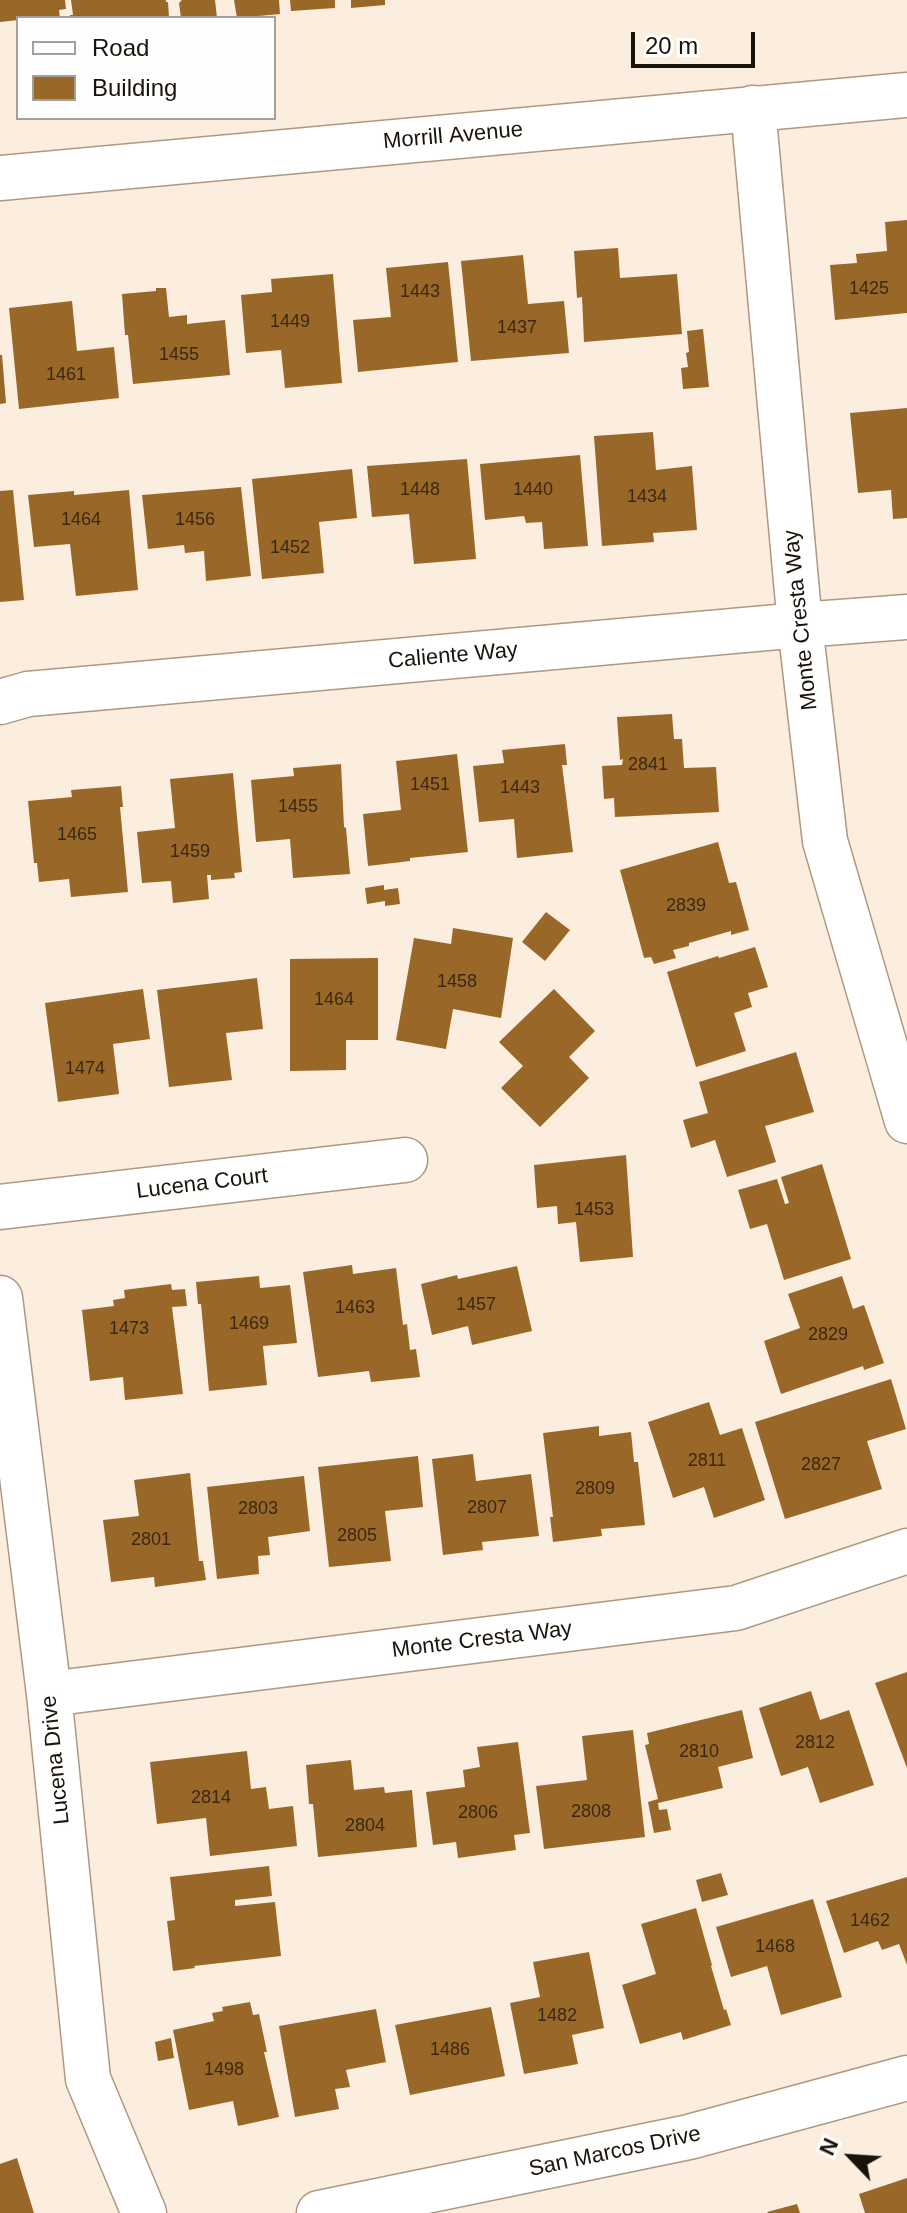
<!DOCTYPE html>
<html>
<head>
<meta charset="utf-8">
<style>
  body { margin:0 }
  #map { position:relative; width:907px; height:2213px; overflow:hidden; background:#fceedf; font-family:Helvetica,sans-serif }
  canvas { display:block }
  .legend { position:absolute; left:16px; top:16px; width:260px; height:104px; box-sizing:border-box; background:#fefefe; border:2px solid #a3a09c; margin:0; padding:10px 14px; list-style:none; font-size:24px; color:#1a130a }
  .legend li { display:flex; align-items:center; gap:16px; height:40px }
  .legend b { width:40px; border:2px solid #a3a09c }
  .north { position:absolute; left:811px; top:2117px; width:80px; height:80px; -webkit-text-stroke:6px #fefefe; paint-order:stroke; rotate:295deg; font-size:22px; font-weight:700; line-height:32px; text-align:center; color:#1a130a }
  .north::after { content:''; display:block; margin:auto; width:28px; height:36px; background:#1a130a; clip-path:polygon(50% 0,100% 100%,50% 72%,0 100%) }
  .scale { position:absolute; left:631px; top:32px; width:124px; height:36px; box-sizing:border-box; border:4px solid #1a130a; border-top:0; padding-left:10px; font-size:24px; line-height:28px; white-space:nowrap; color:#1a130a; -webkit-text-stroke:6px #fefefe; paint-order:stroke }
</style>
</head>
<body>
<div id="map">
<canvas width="907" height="2213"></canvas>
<ul class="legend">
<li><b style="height:10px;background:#fff"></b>Road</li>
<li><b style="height:22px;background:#996829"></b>Building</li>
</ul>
<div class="north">N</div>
<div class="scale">20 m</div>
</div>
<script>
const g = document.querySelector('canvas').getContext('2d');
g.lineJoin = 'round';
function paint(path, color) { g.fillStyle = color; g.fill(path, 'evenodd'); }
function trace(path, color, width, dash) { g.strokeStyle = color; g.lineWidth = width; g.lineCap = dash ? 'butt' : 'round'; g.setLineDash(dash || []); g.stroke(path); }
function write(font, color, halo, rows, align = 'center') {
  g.font = font + ' Helvetica,sans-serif'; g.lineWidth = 6; g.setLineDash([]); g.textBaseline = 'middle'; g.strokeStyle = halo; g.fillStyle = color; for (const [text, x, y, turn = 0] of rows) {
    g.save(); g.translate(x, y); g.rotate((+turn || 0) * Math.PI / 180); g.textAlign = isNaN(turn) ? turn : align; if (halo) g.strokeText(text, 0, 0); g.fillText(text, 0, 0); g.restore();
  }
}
paint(new Path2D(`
  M0,0h65l1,9 -7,1 1,8h-42v2l-18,2z
  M71,0h95v2h2l1,15 -99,1v-3h3z
  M182,0h33l2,18h-36l-2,-15z
  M234,0h45l1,14 -43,4z
  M290,0h45v8l-44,3z
  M351,0h34v5l-34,3z
  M907,220v93l-72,7 -5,-55 27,-2 -1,-9 31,-3 -2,-29z
  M618,248l2,30 57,-4 5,60 -98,8 -2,-45 -5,1 -3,-47z
  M523,255l5,49 36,-3 5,52 -98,8 -10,-100z
  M448,262l10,100 -100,10 -5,-52 38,-3 -5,-49z
  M333,274l9,109 -57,5 -4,-38 -35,3 -5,-58 31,-3 -1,-13z
  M156,288h10l3,29 18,-2v9l38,-4 5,55 -97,9 -5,-49h-3l-3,-41 34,-3z
  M72,301l5,50 37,-4 5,51 -100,11 -10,-101z
  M703,329l6,58 -26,2 -2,-21 7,-1 -2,-14 3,-1 -2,-21z
  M0,355h2l4,48 -6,1z
  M907,408v110l-14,1 -2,-29 -33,3 -8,-80z
  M653,432l3,38 36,-4 5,64 -44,3 1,9 -52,4 -8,-110z
  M580,455l8,91 -44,3 -2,-27 -16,1 -2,-7 -39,4 -5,-56z
  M467,459l9,100 -62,5 -5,-50 -37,3 -5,-51z
  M352,469l5,49 -38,4 5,51 -62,6 -10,-100z
  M241,487l10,89 -45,5 -2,-30 -19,2 -1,-8 -36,4 -6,-54z
  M13,490l11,110 -24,2v-111z
  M129,490l9,100 -62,6 -6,-52 -36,3 -6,-52 46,-4v4z
  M672,714l2,25h8l2,29 32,-1 3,45 -104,5 -1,-19 -10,1 -2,-33 20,-1 1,-6 -3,1 -3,-43z
  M565,744l2,21h-5l11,87 -56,6 -3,-39 -35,3 -6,-56 31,-3 -2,-13z
  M457,754l11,98 -58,6v3l-42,5 -5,-52 38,-4 -5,-49z
  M341,764l3,63 2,1 4,46 -57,4 -3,-39 -34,3 -5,-62 43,-4 -1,-8z
  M233,773l9,99 -8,1 1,5 -24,2v-5h-4l2,24 -36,4 -2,-22 -29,2 -5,-51 38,-4 -5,-49z
  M121,786l2,21h-3l8,85 -57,5 -2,-18 -30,3 -2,-19h-3l-6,-62 44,-4 -1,-7z
  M718,842l11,41 7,-1 13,48 -18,5v-4l-42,12v3l-16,4 3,8 -22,6 -3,-7 -7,1 -24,-88z
  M384,885v5l14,-2 2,16 -15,2v-5l-18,3 -2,-16z
  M546,912l24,18 -25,31 -23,-19z
  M453,928l60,10 -12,80 -48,-9 -7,40 -50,-9 18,-102 37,6z
  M755,947l13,40 -20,6 4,14 -18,6 12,38 -50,16 -29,-95 51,-16 1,2z
  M378,958v82h-32v30l-56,1v-112z
  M257,978l6,51 -37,4 6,47 -63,7 -12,-97z
  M143,989l7,50 -37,5 6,50 -61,8 -13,-99z
  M554,989l41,42 -26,26 20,21 -49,49 -39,-39 22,-22 -24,-24z
  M796,1052l18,60 -49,14 11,36 -49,15 -12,-37 -24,8 -8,-28 25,-7 -9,-31z
  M626,1155l7,102 -53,5 -4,-40 -18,2 -1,-18 -20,2 -3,-43z
  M822,1164l29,95 -67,21 -17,-56 -17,5 -12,-39 39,-11 8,25 4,-1 -8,-26z
  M352,1265l1,9 43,-6 7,57 4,-1 3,26 6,-1 4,28 -49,5 -2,-11 -51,6 -15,-105z
  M517,1266l15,65 -60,14 -4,-19 -36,9 -11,-51 36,-9 1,4z
  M259,1276l1,12 30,-3 7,58 -34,3 4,39 -58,6 -8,-87h-3l-2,-22z
  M842,1276l11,33 11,-4 20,58 -20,7 -1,-4 -82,28 -17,-53 36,-13 -12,-34z
  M171,1284l1,6 13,-1 2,17 -15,1 11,87 -58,6 -2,-23 -33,4 -8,-71 32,-4 -1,-6 12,-2 -1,-8z
  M891,1379l15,50 -39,12 15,48 -97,30 -30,-97z
  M709,1402l11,33 22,-7 23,72 -51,18 -10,-31 -31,11 -25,-76z
  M599,1426v10l32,-4 3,30h4l7,63 -44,4 1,7 -49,6 -3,-25h3l-10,-84z
  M473,1454l3,27 55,-7 8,62 -57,6 1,8 -40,5 -11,-96z
  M418,1456l5,51 -38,4 6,50 -62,6 -11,-100z
  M190,1473l9,88h4l3,19 -51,7 -1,-10 -43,5 -8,-62 36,-4 -5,-36z
  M304,1476l6,55 -42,6 2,18 -12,1 1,18 -42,5 -10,-92z
  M907,1672v96l-32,-85z
  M811,1691l9,29 29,-10 25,75 -54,18 -12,-36 -27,9 -22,-68z
  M742,1710l11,48 -35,9 5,21 -65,15 1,7 8,-1 4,21 -17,3 -6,-31 10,-3 -13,-54 4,-1 -2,-11z
  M633,1730l12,107 -101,12 -8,-63 51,-6 -5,-44z
  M518,1742l12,91 -16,2 2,15 -58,8 -2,-16 -23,3 -7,-53 39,-5 -2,-17 17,-3 -3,-20z
  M247,1751l4,38 15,-2 3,22 24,-3 4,40 -87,10 -4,-38 -49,6 -7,-62z
  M351,1760l3,30 30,-3 1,6 27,-3 5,57 -99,10 -5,-53h-4l-3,-39z
  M269,1866l3,30 -37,4v6l40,-4 6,54 -87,10 1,2 -22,3 -6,-50 8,-1 -5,-43z
  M721,1873l7,22 -26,7 -6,-22z
  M907,1877v88l-8,-21 -17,6 -4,-9 -34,12 -18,-52z
  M813,1899l29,98 -61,18 -14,-49 -36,11 -15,-50z
  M696,1908l16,57 -1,1 13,44 2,-1 5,16 -48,15 -2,-8 -41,12 -18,-59 34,-11 -15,-50z
  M589,1952l15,76 -32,7 6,29 -54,10 -14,-71 30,-6 -7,-35z
  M250,2002l3,13 6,-1 8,38h-3l15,65 -41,9 -5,-25 -44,9 -16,-80 41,-9 -2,-8 11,-2 -1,-4z
  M491,2007l14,69 -95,19 -15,-70z
  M376,2009l10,53 -40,8 4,17 -15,2 4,20 -44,8 -16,-91z
  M171,2038l3,20 -16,3 -3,-19z
  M17,2158l17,55h-34v-49z
  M907,2178v35h-42l-6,-19z
  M797,2204l3,9h-32l-1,-1z`), '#996829');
const minor = new Path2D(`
  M753,108l47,517 25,216 82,280
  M0,702l28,-8 772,-69 107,-8
  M0,1207l405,-47
  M0,1298l49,396 39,385 56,134
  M49,1694l687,-86 171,-57
  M319,2213l370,-76 218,-59`);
const tertiary = new Path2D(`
  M0,178l907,-83`);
trace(minor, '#ae9881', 47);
trace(tertiary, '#ae9881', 47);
trace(minor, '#fff', 44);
trace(tertiary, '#fff', 44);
write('18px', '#3a2812', null, [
  ["1425",869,289],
  ["1443",420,292],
  ["1449",290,322],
  ["1437",517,328],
  ["1455",179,355],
  ["1461",66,375],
  ["1448",420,490],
  ["1440",533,490],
  ["1434",647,497],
  ["1464",81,520],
  ["1456",195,520],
  ["1452",290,548],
  ["2841",648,765],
  ["1451",430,785],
  ["1443",520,788],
  ["1455",298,807],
  ["1465",77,835],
  ["1459",190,852],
  ["2839",686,906],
  ["1458",457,982],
  ["1464",334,1000],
  ["1474",85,1069],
  ["1453",594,1210],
  ["1457",476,1305],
  ["1463",355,1308],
  ["1469",249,1324],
  ["1473",129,1329],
  ["2829",828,1335],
  ["2811",707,1461],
  ["2827",821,1465],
  ["2809",595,1489],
  ["2807",487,1508],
  ["2803",258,1509],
  ["2805",357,1536],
  ["2801",151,1540],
  ["2812",815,1743],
  ["2810",699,1752],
  ["2814",211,1798],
  ["2808",591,1812],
  ["2806",478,1813],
  ["2804",365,1826],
  ["1462",870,1921],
  ["1468",775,1947],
  ["1482",557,2016],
  ["1486",450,2050],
  ["1498",224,2070]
]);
write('22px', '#1a130a', '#fefefe', [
  ["Morrill Avenue",453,136,-5],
  ["Monte Cresta Way",801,620,-96],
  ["Caliente Way",453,656,-5],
  ["Lucena Court",202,1184,-7],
  ["Monte Cresta Way",482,1640,-7],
  ["Lucena Drive",56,1760,-96],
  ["San Marcos Drive",615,2152,-12]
]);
</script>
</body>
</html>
